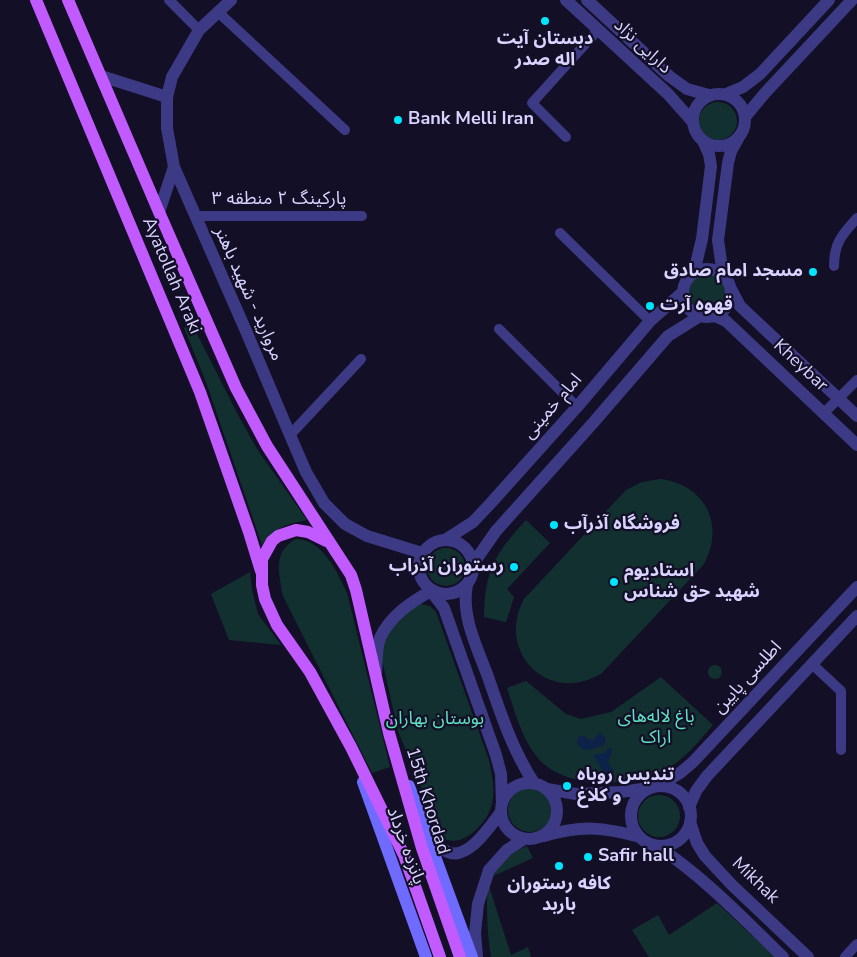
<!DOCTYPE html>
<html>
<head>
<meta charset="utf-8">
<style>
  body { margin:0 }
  canvas { display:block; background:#130f26 }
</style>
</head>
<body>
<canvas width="857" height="957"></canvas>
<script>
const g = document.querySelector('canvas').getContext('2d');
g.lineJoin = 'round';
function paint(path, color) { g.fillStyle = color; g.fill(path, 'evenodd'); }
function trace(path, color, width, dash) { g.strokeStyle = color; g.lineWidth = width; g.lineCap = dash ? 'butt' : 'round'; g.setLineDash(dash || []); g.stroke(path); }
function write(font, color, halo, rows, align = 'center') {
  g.font = font + ' "Nunito Sans","Noto Sans Arabic",sans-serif'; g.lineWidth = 4.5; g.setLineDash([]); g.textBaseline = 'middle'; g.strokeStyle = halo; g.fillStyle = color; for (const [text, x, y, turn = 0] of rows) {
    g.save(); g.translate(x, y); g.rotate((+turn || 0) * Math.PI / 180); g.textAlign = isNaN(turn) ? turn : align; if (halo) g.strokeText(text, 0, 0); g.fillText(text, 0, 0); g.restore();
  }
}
paint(new Path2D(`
  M699 121a19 19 0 1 1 38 0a19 19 0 1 1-38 0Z
  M689 292a18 18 0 1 1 36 0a18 18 0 1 1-36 0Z
  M192,324l47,93 18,32 50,71c-21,4 -31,7 -45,25l-56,-163 -22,-54z
  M660,479c44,5 66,45 44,85l-102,109c-52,33 -107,-20 -78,-74l102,-109 16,-8z
  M526,520l24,23 -43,46 7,8 -8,25 -22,-5c1,-47 10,-62 42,-97z
  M296,539c27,1 41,32 51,54l43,174 -18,6 -89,-177c-4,-23 -11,-44 13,-57z
  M427 567a19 19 0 1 1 38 0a19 19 0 1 1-38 0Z
  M250,572l2,18 6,24 23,31 -52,-5 -18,-46z
  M421,604l9,2 6,6 53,148c3,15 7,31 2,47 -5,18 -33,45 -50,29l-43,-105 -18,-80 3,-14 19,-24z
  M708 672a7 7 0 1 1 14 0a7 7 0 1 1-14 0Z
  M661,677l52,48c-15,17 -30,37 -51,46 -34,16 -98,19 -125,-14 -16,-20 -22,-45 -30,-69l19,-7 40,33 15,5 30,-7z
  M508 810a22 22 0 1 1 44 0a22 22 0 1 1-44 0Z
  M638 816a21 21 0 1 1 42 0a21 21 0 1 1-42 0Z
  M527,846l6,12 -42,19 9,-19z
  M488,883l23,72 17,-8 3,10h-40c-4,-25 -5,-49 -3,-74z
  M717,903l58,54h-126l-17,-27 26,-15 11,20z`), '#12302f');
paint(new Path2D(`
  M599,733h2l5,6 -2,6c-10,4 -26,10 -27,-5l3,-4h4l6,4h3z
  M611,747l1,6 -4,9 6,9 -8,5 -13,-21 11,-2z`), '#0c2248');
trace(new Path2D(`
  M169,0l30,30
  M218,12l127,118
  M566,137l-34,-34 66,-73
  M195,216h167
  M560,233l90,88
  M834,266c0,-23 8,-31 23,-48
  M499,329l78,78
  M824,413l33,-33
  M290,435l71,-76
  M812,664l29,27v59
  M845,957l12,-13`), '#3d3a85', 10);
trace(new Path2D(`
  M231,0l-32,30 -27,47 -5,20v31l7,39 72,164 44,104 16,37 18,31 21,21 22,12 55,17
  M566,0l102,94 24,27
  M587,0l82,76 18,13 22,6
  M101,76l66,21
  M693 120a26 26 0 1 1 52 0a26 26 0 1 1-52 0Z
  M726,94l17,-7 17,-13 69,-74
  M745,117l20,-24 87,-93
  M159,212l15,-45
  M683 293a24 24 0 1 1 48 0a24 24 0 1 1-48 0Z
  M694,272l8,-33 9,-73 -2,-12 -6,-13
  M723,275l-5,-35 10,-77 3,-12 7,-12
  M731,289l9,17 117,110
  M715,316l11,5 131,124
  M419 567a27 27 0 1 1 54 0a27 27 0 1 1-54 0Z
  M445,540l28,-18 17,-18 87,-97 73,-86 33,-29
  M473,564l23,-33 97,-108 75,-87 32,-20
  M467,585c-6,30 9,60 20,89 14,40 24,73 47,109
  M376,673c1,-10 0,-25 4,-35 10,-22 31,-36 51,-47l13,17 52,147 5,19 1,29
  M501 811a28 28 0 1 1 56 0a28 28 0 1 1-56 0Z
  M659,786l21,-13 13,-11 164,-175
  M631 816a30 30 0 1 1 60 0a30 30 0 1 1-60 0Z
  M547,789l29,5 45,-2 28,-4
  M689,807l7,-16 11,-15 150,-160
  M690,822l7,21 8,13 27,29 76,72
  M428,834c6,7 11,15 20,18 20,9 43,-27 53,-40
  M544,836c38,-11 59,-9 96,1
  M657,846c47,31 86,72 126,111
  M477,957l-2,-24 3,-29 11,-34 18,-20 17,-11`), '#3d3a85', 12);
trace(new Path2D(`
  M363,782l63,175
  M409,786l63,171`), '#6f6bff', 12);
trace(new Path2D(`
  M36,0l164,392 49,140 12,39
  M68,0l91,212 77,176 31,58 84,129 5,15 33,143 33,115 38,109
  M326,541l-18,-9 -12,-2 -18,6 -6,5 -10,18v26l3,14 12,26 33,47 41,75 53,108 36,102`), '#c25bff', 12);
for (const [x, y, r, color] of [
  [545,21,5,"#00e5ff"],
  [398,120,5,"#00e5ff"],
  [813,272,5,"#00e5ff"],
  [650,306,5,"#00e5ff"],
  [554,525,5,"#00e5ff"],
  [514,567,5,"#00e5ff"],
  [614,582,5,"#00e5ff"],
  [567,786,5,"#00e5ff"],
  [588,857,5,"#00e5ff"],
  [559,866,5,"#00e5ff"]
]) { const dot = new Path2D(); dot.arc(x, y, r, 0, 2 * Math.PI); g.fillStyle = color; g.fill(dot); trace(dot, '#130f26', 2); }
write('bold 18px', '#d9d4ff', '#130f26', [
  ["دبستان آیت",545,40,"center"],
  ["اله صدر",545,61,"center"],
  ["Bank Melli Iran",408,120],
  ["مسجد امام صادق",803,272,"right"],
  ["قهوه آرت",660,306],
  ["فروشگاه آذرآب",564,525],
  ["رستوران آذراب",504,567,"right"],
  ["استادیوم",624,572],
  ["شهید حق شناس",624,593],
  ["تندیس روباه",577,776],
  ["و کلاغ",577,797],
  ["Safir hall",598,857],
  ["کافه رستوران",559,885,"center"],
  ["باربد",559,906,"center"]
], 'left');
write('18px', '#d9d4ff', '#130f26', [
  ["دارایی نژاد",642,47,43],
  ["پارکینگ ۲ منطقه ۳",279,200],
  ["Ayatollah Araki",171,276,67],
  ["مروارید - شهید باهنر",248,294,66],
  ["Kheybar",800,366,43],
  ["امام خمینی",553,407,-49],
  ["اطلسی پایین",748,678,-47],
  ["15th Khordad",427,801,73],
  ["پانزده خرداد",405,846,70],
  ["Mikhak",755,881,44]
]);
write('18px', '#5fe0c0', '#130f26', [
  ["باغ لاله‌های",656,718],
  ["اراک",656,739],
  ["بوستان بهاران",435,720]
]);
</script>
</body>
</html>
